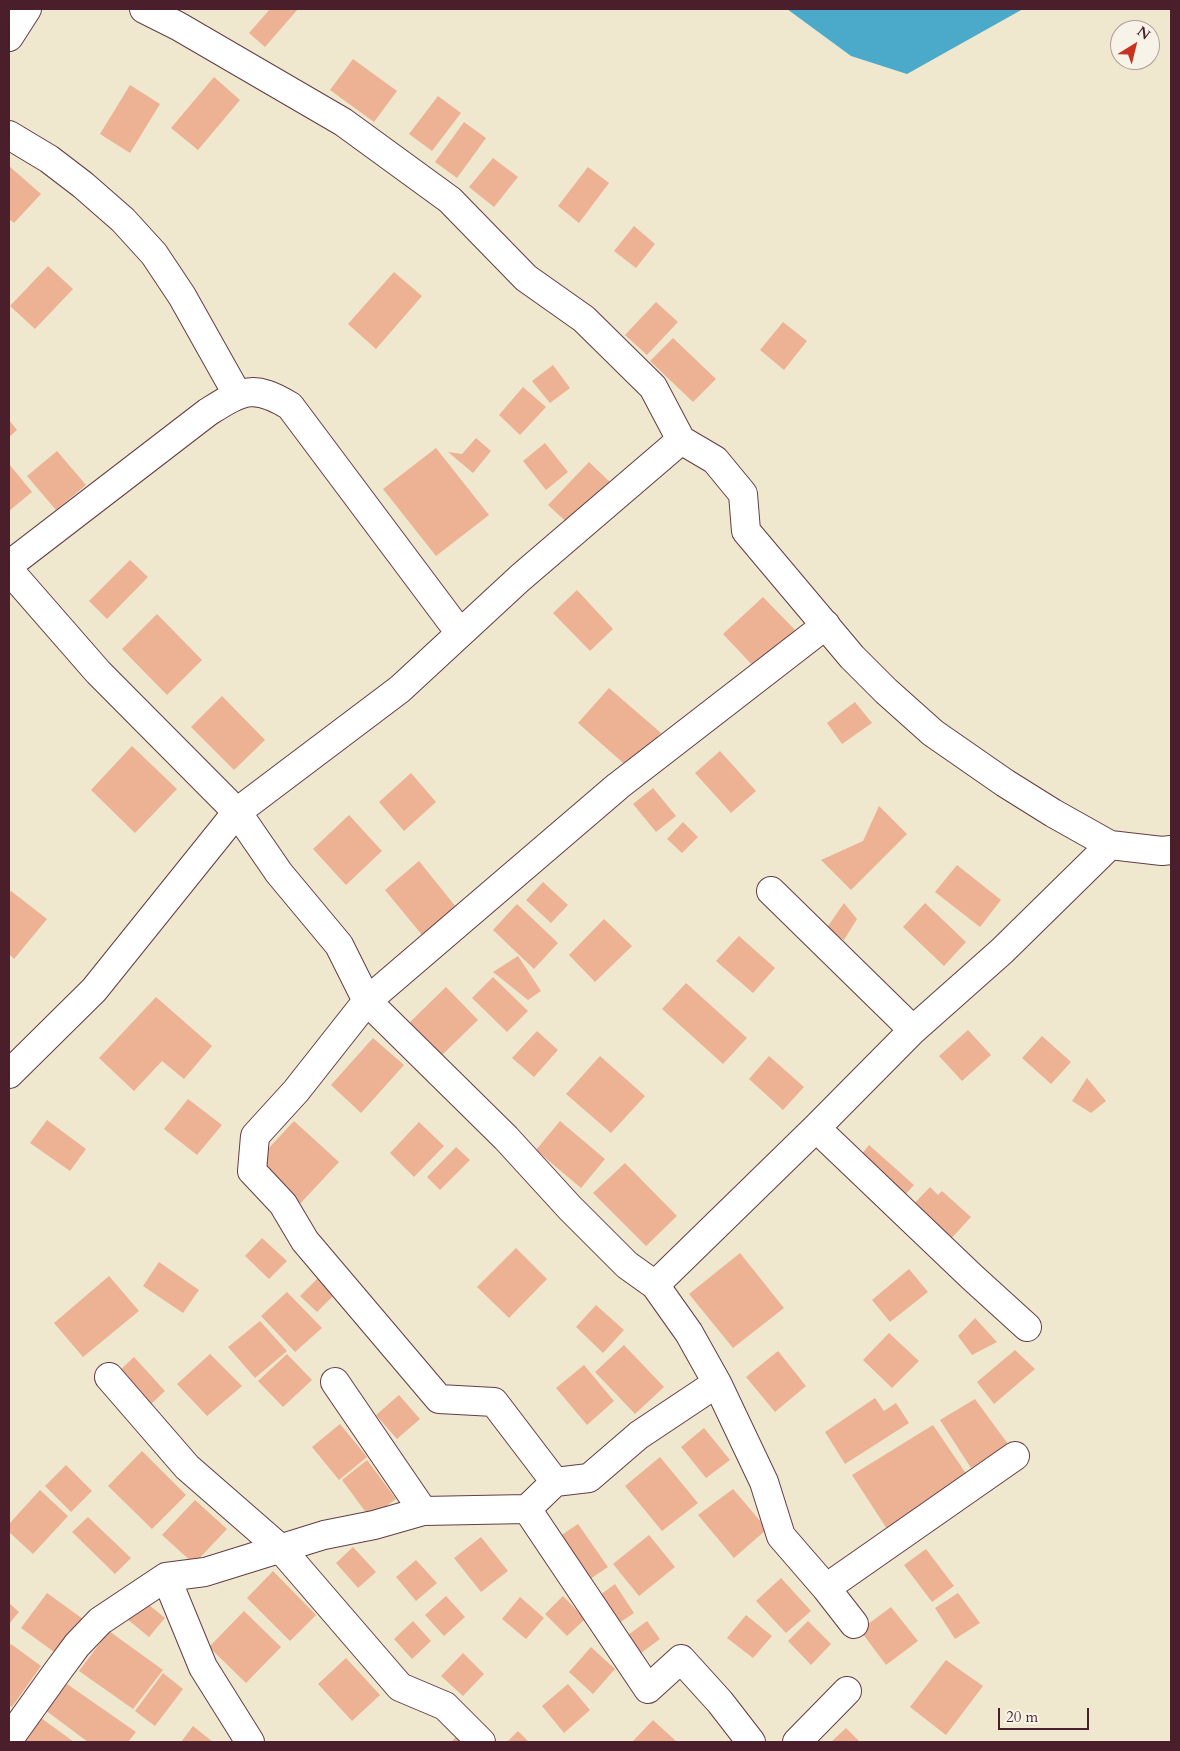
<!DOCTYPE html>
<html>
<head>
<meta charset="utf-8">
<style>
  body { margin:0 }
  #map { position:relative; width:1180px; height:1751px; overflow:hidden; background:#efe8cf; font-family:Cardo,serif }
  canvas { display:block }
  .frame { position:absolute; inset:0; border:10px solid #4a1f2b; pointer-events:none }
  .north { position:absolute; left:1110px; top:20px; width:50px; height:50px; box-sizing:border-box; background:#f7f3e8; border:1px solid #b29e9c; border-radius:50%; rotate:36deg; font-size:14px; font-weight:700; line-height:20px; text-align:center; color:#4a1f2b }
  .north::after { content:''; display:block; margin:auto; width:18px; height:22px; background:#c8321e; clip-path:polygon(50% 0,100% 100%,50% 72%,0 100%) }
  .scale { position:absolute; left:998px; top:1708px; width:91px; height:22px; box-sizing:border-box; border:2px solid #4a1f2b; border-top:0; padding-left:6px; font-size:15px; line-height:18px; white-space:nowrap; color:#4a1f2b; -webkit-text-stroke:4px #f7f3e8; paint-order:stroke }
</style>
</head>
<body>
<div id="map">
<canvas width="1180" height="1751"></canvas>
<div class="frame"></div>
<div class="north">N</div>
<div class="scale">20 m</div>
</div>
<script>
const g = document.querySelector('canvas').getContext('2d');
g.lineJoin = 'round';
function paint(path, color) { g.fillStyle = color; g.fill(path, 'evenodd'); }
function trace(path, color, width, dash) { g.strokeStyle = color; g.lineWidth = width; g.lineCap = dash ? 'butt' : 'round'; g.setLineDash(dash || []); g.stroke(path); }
paint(new Path2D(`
  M787,9h236l-116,65 -56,-18z`), '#4ba9ca');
paint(new Path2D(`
  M270,9h28l-33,38 -16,-14z
  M353,59l44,32 -23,31 -44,-32z
  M214,77l26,23 -42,50 -27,-22z
  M130,85l30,19 -30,49 -30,-19z
  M438,96l23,17 -29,38 -23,-17z
  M464,122l22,16 -29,40 -22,-16z
  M493,158l25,19 -24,30 -25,-20z
  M9,166l32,28 -27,29 -5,-4z
  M588,167l21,16 -30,40 -21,-17z
  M634,226l21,18 -19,24 -22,-17z
  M48,266l25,23 -38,40 -25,-23z
  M394,272l28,24 -46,53 -28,-25z
  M656,302l22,20 -31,33 -22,-20z
  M783,322l24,19 -23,29 -24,-20z
  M673,338l43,41 -23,23 -43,-41z
  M553,365l17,23 -20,15 -18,-22z
  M523,387l23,20 -26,28 -21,-20z
  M9,420l8,10 -8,7z
  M476,438l15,13 -18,22 -25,-21 14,2z
  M545,443l23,29 -22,18 -23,-29z
  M436,448l53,67 -53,41 -53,-67z
  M57,451l29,34 -30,25 -29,-34z
  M589,462l23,22 -40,43 -24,-22z
  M9,464l23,28 -23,19z
  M130,560l18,17 -41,42 -18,-18z
  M577,590l36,39 -23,22 -37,-38z
  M763,597l33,34 -40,38 -33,-35z
  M157,614l45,46 -35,35 -45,-46z
  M609,688l52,45 -31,36 -52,-46z
  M222,696l43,44 -31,30 -43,-43z
  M855,702l17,21 -30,21 -15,-21z
  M132,746l45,43 -42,44 -44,-43z
  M720,751l36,40 -25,22 -36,-40z
  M411,773l25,29 -32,29 -25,-29z
  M653,788l23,28 -20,16 -23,-28z
  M879,806l28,28 -56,56 -30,-30 42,-19z
  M349,815l33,36 -36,34 -33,-36z
  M683,822l15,15 -16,16 -15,-14z
  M419,861l37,46 -34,28 -37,-45z
  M957,865l44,35 -21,27 -45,-35z
  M543,882l25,23 -17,18 -25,-23z
  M11,891l36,28 -33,40 -5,-5v-60z
  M844,903l13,16 -13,21 -18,-11z
  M925,903l41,39 -22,24 -41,-39z
  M517,904l41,39 -24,26 -41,-39z
  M604,919l28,27 -37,36 -26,-27z
  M739,936l36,32 -22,25 -37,-32z
  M518,956l23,35 -13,9 -35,-28z
  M493,977l35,34 -21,21 -35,-34z
  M686,983l61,55 -24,26 -61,-55z
  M446,987l32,33 -37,36 -32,-33z
  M156,997l56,49 -28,33 -22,-18 -28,30 -35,-33z
  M968,1030l23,25 -29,26 -23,-25z
  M537,1031l21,19 -24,27 -22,-19z
  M1042,1036l29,26 -20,22 -29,-26z
  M373,1038l31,27 -43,48 -30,-28z
  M600,1056l45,40 -34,37 -45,-39z
  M769,1056l35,31 -21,23 -34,-31z
  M1087,1078l19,23 -15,12 -19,-12z
  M188,1099l34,26 -25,30 -33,-26z
  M47,1120l39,29 -16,22 -40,-28z
  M294,1121l45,41 -41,44 -44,-42z
  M560,1121l45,38 -24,29 -45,-38z
  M419,1122l25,24 -30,31 -24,-24z
  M869,1145l45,40 -13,14 -44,-39z
  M456,1147l14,13 -30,30 -13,-13z
  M625,1163l52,53 -31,30 -53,-53z
  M930,1187l8,8 4,-4 29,26 -23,25 -37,-35z
  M262,1238l25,23 -18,18 -24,-23z
  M516,1248l31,31 -38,39 -32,-31z
  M740,1253l44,55 -51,40 -44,-54z
  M159,1262l40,28 -16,23 -40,-27z
  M909,1269l19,23 -38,30 -18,-22z
  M109,1276l30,35 -56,46 -29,-34z
  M319,1277l16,17 -18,18 -17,-16z
  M287,1292l35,36 -27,24 -34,-36z
  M596,1305l28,25 -21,23 -27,-26z
  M975,1318l22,24 -25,13 -14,-19z
  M260,1321l27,30 -32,27 -27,-31z
  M889,1333l30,28 -27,27 -29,-28z
  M624,1345l40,42 -29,27 -40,-42z
  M1015,1350l20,19 -41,35 -17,-22z
  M778,1351l28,35 -31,26 -29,-35z
  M210,1354l32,32 -35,30 -30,-32z
  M287,1354l25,26 -29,27 -25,-26z
  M134,1357l31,34 -16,15 -31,-34z
  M584,1365l30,36 -27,24 -31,-37z
  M399,1395l21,24 -23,20 -21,-24z
  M875,1398l9,13 12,-8 13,20 -64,41 -20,-32z
  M975,1399l33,45 -37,24 -31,-48z
  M340,1424l27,33 -28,23 -27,-33z
  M933,1425l36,53 -82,51 -35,-54z
  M704,1428l26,32 -24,18 -25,-31z
  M142,1451l44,44 -34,34 -44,-43z
  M660,1457l38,46 -36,28 -37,-45z
  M367,1460l29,39 -26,19 -28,-38z
  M66,1465l26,26 -21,21 -26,-26z
  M733,1489l34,40 -33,29 -36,-43z
  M40,1490l28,26 -35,38 -24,-22v-8z
  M195,1500l32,29 -33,35 -32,-29z
  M88,1517l43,41 -16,16 -43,-42z
  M578,1524l30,43 -24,16 -30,-43z
  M649,1535l26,32 -36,29 -26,-32z
  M481,1537l27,34 -27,21 -27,-34z
  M353,1547l23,25 -18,16 -22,-25z
  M926,1549l28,37 -22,16 -28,-37z
  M416,1560l21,23 -21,18 -20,-24z
  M273,1571l43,44 -26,26 -43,-43z
  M781,1578l30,33 -25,22 -30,-32z
  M615,1584l19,29 -15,10 -19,-28z
  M47,1593l36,26 -26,35 -36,-26z
  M958,1593l22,30 -25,16 -20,-31z
  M446,1596l19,21 -21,19 -19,-21z
  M563,1596l22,23 -18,17 -22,-22z
  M520,1597l24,21 -18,21 -24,-20z
  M143,1600l22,18 -16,19 -22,-18z
  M9,1603l10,9 -10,12z
  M891,1607l27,34 -32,24 -26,-35z
  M244,1611l37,36 -35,36 -37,-36z
  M746,1615l26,21 -19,22 -26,-20z
  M413,1621l18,20 -19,18 -18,-20z
  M647,1621l13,18 -23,17 -13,-18z
  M808,1621l23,23 -20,21 -23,-24z
  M109,1631l54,39 -30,39 -54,-38z
  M11,1644l30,22 -29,41 -3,-2v-58z
  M591,1647l24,22 -22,25 -24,-22z
  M463,1653l21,21 -21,22 -22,-20z
  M346,1658l34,37 -28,26 -34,-37z
  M946,1660l37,26 -37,49 -36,-28z
  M163,1673l20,16 -28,37 -20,-15z
  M67,1684l69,48 -8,10h-40l-43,-32z
  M568,1684l22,26 -26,23 -22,-27z
  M41,1718l33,24h-51z
  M653,1720l24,22h-45z
  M193,1726l20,16h-32z
  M846,1728l14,14h-29z
  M518,1731l11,11h-22z
  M458,1735l6,7h-13z`), '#ecb293');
const minor = new Path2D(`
  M9,37l18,-28
  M9,135l40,24 34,26 40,35 31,34 28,42 55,98
  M9,565l199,-153c34,-21 45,-29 82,-6l170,227
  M9,570l89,102 139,140 42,61 60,72 28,56 139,137 64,70 57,57 28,20 34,48 28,50 47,99 17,54 45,52 28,36
  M771,891l142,139
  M9,1074l85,-84 143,-178 163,-123 120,-111 161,-138
  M816,1128l156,149 55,50
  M655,1285l161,-157 97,-98 89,-79 108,-106
  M109,1377l78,90 94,82 119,138 45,19 36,36
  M335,1382l88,129
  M555,1482l-61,-80 -55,-3 -134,-158 -22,-37 -31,-33 3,-35 41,-45 71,-90 251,-215 208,-161
  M527,1509l121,180 33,-30 39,43 31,40
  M166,1577l37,90 47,75
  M826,1588l189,-132
  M9,1739l48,-67 20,-27 23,-24 66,-44 39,-5 119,-37 50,-10 49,-14 104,-2 28,-27 34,-4 50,-43 78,-52
  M797,1742l50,-51`);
const secondary = new Path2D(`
  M144,9l34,17 165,96 107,78 76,78 58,41 69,68 28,53 34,20 28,34 3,37 106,126 34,34 47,42 72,50 48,30 57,32 52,6 9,-1`);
trace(minor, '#633d44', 30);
trace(secondary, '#633d44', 30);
trace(minor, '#fff', 28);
trace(secondary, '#fff', 28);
</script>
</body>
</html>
